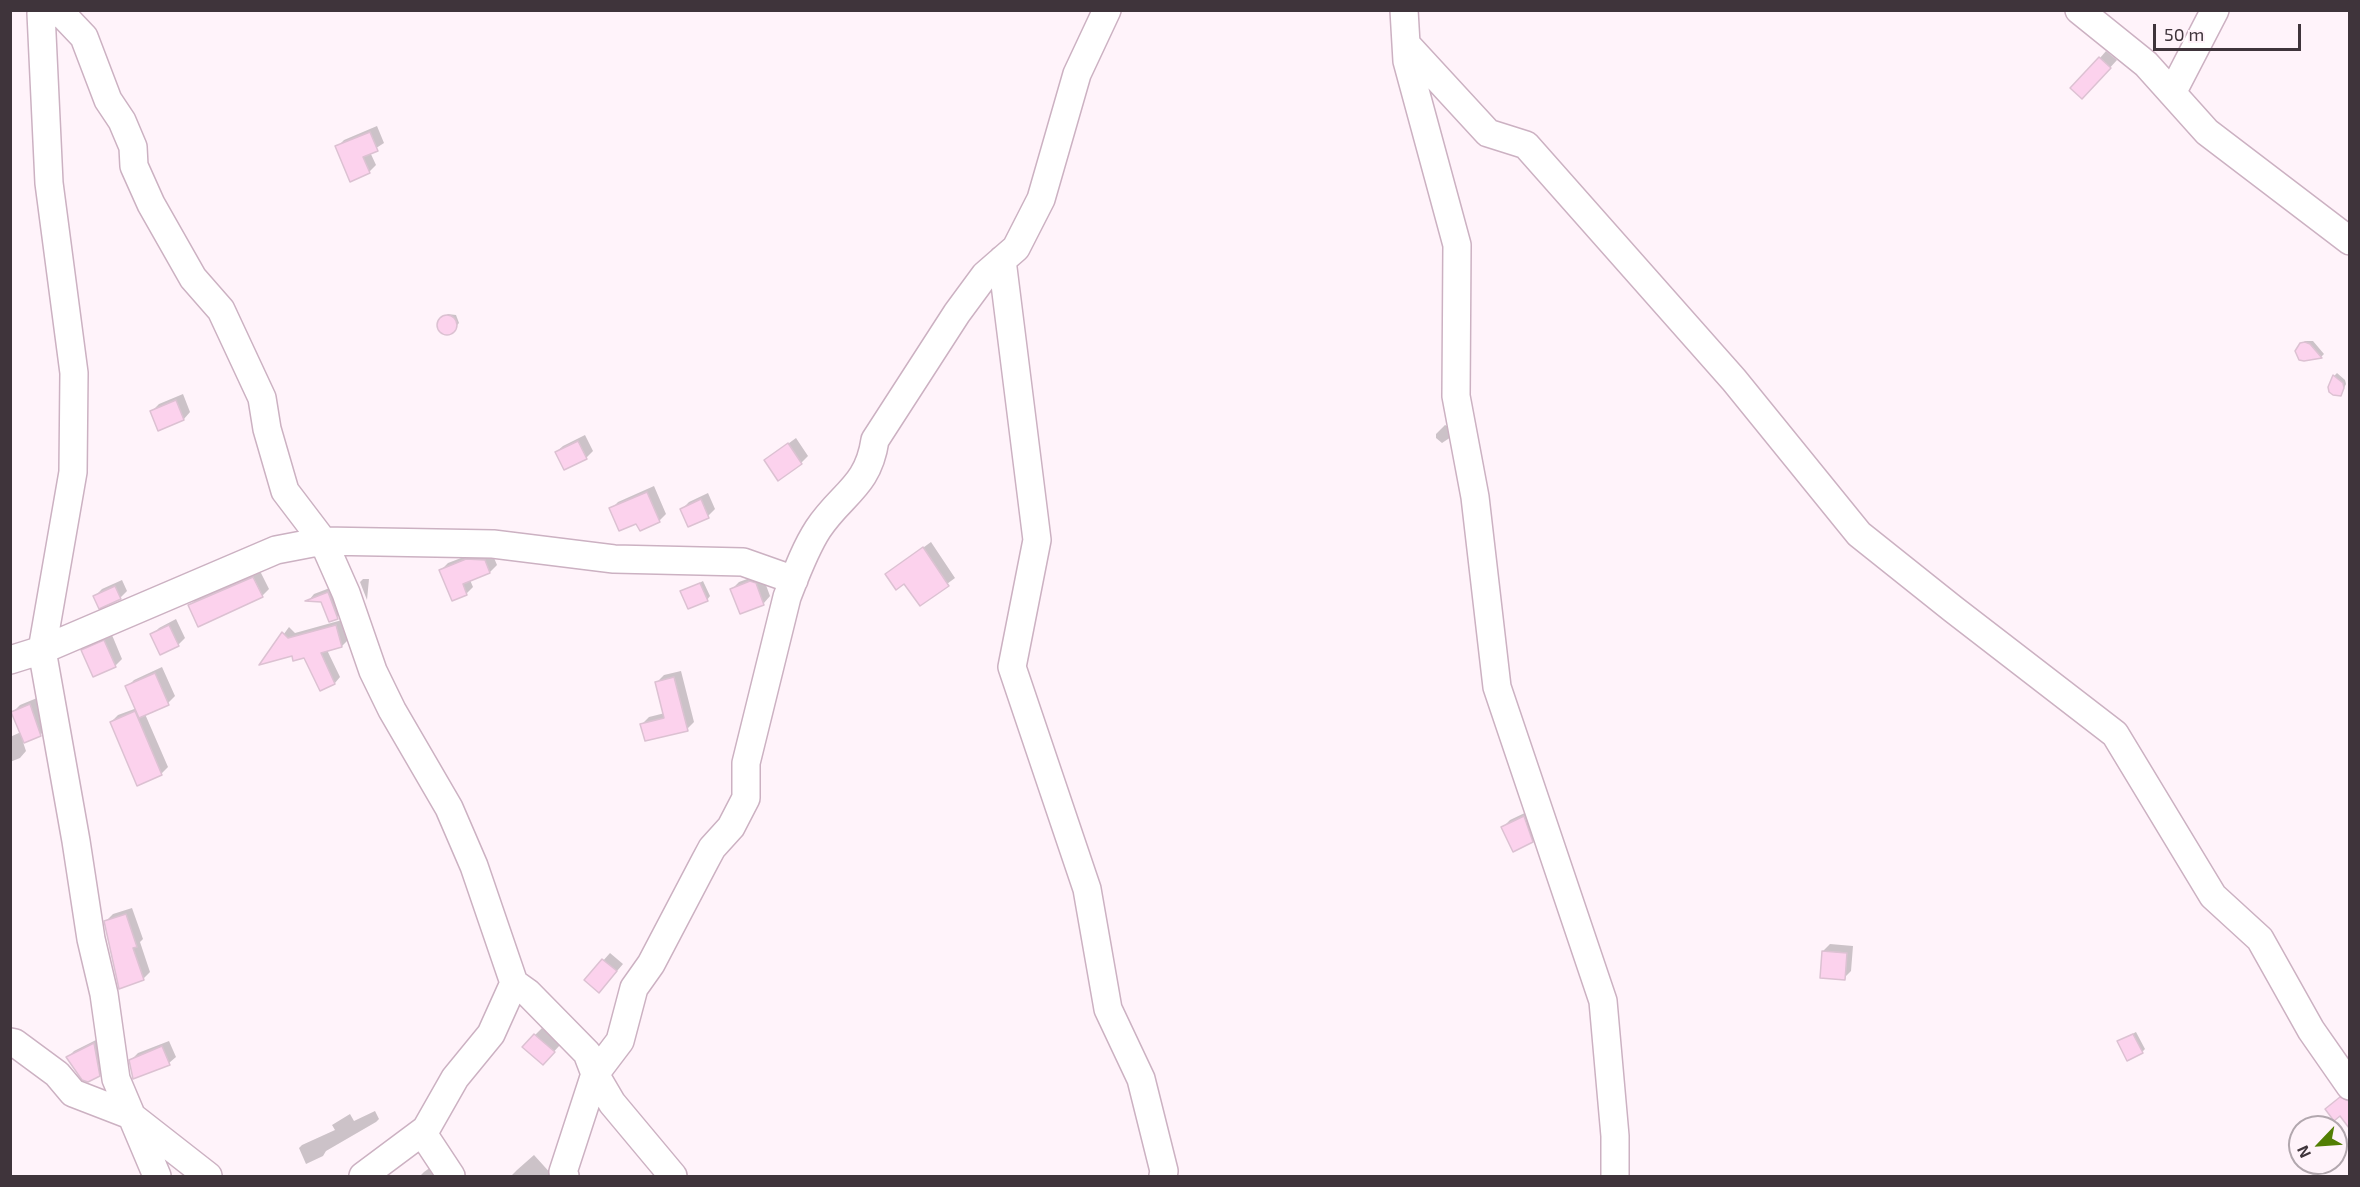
<!DOCTYPE html>
<html>
<head>
<meta charset="utf-8">
<style>
  body { margin:0 }
  #map { position:relative; width:2360px; height:1187px; overflow:hidden; background:#fff3fa; font-family:"Exo 2",sans-serif }
  canvas { display:block }
  .frame { position:absolute; inset:0; border:12px solid #3f343b; pointer-events:none }
  .north { position:absolute; left:2288px; top:1115px; width:60px; height:60px; box-sizing:border-box; background:#fff3fa; border:2px solid #b2a7ae; border-radius:50%; rotate:245deg; font-size:16px; font-weight:700; line-height:24px; text-align:center; color:#3f343b }
  .north::after { content:''; display:block; margin:auto; width:21px; height:27px; background:#527e04; clip-path:polygon(50% 0,100% 100%,50% 72%,0 100%) }
  .scale { position:absolute; left:2153px; top:24px; width:148px; height:27px; box-sizing:border-box; border:3px solid #3f343b; border-top:0; padding-left:8px; font-size:18px; line-height:21px; white-space:nowrap; color:#3f343b; -webkit-text-stroke:4px #fff3fa; paint-order:stroke }
</style>
</head>
<body>
<div id="map">
<canvas width="2360" height="1187"></canvas>
<div class="frame"></div>
<div class="north">N</div>
<div class="scale">50 m</div>
</div>
<script>
const g = document.querySelector('canvas').getContext('2d');
g.lineJoin = 'round';
function paint(path, color) { g.fillStyle = color; g.fill(path, 'evenodd'); }
function trace(path, color, width, dash) { g.strokeStyle = color; g.lineWidth = width; g.lineCap = dash ? 'butt' : 'round'; g.setLineDash(dash || []); g.stroke(path); }
paint(new Path2D(`
  M2106,51l11,9 -28,31 11,-33z
  M377,126l7,17 -14,9 6,13 -7,7 -32,-25 7,-7z
  M448,314l8,1 3,8 -9,10 -8,-1 -3,-3 1,-9z
  M2305,341h8l11,13 -3,3 -17,3 -2,-16z
  M2337,373l8,7 1,4 -5,10 -7,-18z
  M183,394l7,18 -6,7 -25,10 -7,-18 7,-7z
  M1445,425l4,2 2,10 -9,6 -6,-5v-4z
  M585,435l8,16 -7,7 -30,-6 7,-6z
  M796,438l12,18 -7,7 -35,-3z
  M654,486l12,28 -7,7 -19,8 -3,-7 -26,-13 7,-7z
  M708,493l7,16 -7,7 -19,9 -7,-16 7,-7z
  M931,542l24,36 -35,26 -15,-22 -18,-8z
  M474,553h18l5,12 -7,7 -20,8 3,7 -7,7 -25,-24 7,-7z
  M260,571l9,18 -7,7 -72,9 7,-7z
  M758,575l5,2 7,19 -6,7 -23,9 -9,-23 7,-7z
  M363,579h6l-2,21 -7,-18z
  M122,580l5,11 -7,7 -25,-2 7,-7z
  M703,581l7,15 -3,4 -25,-8z
  M335,586l9,24 -7,7 -15,-16 -13,-1 5,-6z
  M176,619l9,19 -7,7 -17,8 -9,-18 7,-7z
  M342,620l6,20 -6,6 -15,4 13,27 -5,6 -14,6 -16,-33 -12,-2 -30,9 26,-36 6,6z
  M112,635l10,24 -7,7 -32,-15 7,-7z
  M162,667l13,29 -7,7 -23,11 23,53 -7,7 -50,-52 7,-7 19,-7 -10,-21 7,-7z
  M681,671l13,51 -7,7 -45,-5 7,-7 16,-4 -8,-31 7,-7z
  M37,698l10,30 -7,7 -17,7 3,9 -6,7 -10,4v-25l11,-5 -8,-20 7,-7z
  M1531,810l8,24 -7,7 -29,-14 7,-7z
  M132,908l11,31 -3,3 10,30 -7,7 -37,-58 7,-7z
  M1830,944l23,2 -2,25 -7,7 -21,-27z
  M610,953l13,11 -17,20 -20,-4z
  M542,1028l18,17 -10,11 -15,-21z
  M2136,1032l9,17 -3,3 -20,-13z
  M100,1038l6,30 -7,7 -31,-18 6,-6z
  M169,1041l7,16 -7,6 -38,-3 7,-7z
  M2348,1091l2,2v33l-10,-12 -13,-5z
  M375,1111l4,8 -3,3 -50,29 -3,5 -17,8 -7,-16 3,-3 33,-15 -3,-5 18,-11 4,7z
  M534,1155l19,21h-42l6,-6z
  M435,1164l9,12h-24l4,-4z`), '#0003');
const building = new Path2D(`
  M2099,57l12,11 -29,31 -12,-11z
  M370,132l8,19 -15,6 7,16 -20,9 -15,-36z
  M437 325a10 10 0 1 1 20 0a10 10 0 1 1-20 0Z
  M2305,342l5,2 12,14 -18,3 -5,-1 -4,-9 5,-8z
  M2333,375l10,8 1,5 -3,8 -8,-1 -4,-3 -1,-5z
  M176,400l8,20 -26,11 -8,-20z
  M578,441l9,18 -23,11 -9,-18z
  M788,443l14,21 -24,17 -14,-21z
  M647,492l13,30 -20,9 -4,-7 -17,7 -10,-23z
  M701,499l8,19 -21,9 -8,-18z
  M923,547l26,39 -29,20 -16,-22 -8,6 -11,-16z
  M466,559l19,1 5,13 -27,11 4,11 -15,6 -13,-31z
  M253,577l10,20 -65,30 -10,-22z
  M750,581l6,2 8,22 -24,9 -10,-25z
  M700,583l8,18 -20,8 -8,-18z
  M115,586l6,13 -22,10 -6,-13z
  M328,592l10,27 -9,3 -8,-20 -16,-1z
  M169,625l10,21 -19,9 -10,-21z
  M336,625l6,22 -21,6 14,31 -15,7 -16,-33 -11,3 -1,-5 -33,9 23,-33 6,6z
  M104,640l12,27 -23,10 -12,-27z
  M155,673l14,32 -30,13 -14,-32z
  M674,677l14,54 -43,10 -5,-17 24,-6 -9,-36z
  M30,704l11,32 -17,7 -13,-31z
  M135,711l27,64 -25,11 -27,-64z
  M1524,816l9,26 -20,10 -12,-25z
  M126,914l11,33 -4,1 11,32 -25,9 -15,-68z
  M1822,951l25,2 -2,27 -25,-2z
  M602,959l15,12 -18,22 -15,-13z
  M534,1034l21,18 -12,13 -21,-18z
  M2133,1034l10,19 -16,8 -10,-20z
  M94,1043l6,33 -12,6 -6,-2 -16,-23z
  M162,1046l8,19 -37,14 -4,-19z
  M2340,1097l9,4v27l-9,-12 -6,5 -9,-12z`);
paint(building, '#fcd2ed');
trace(building, '#dcc1d2', 1.5);
const minor = new Path2D(`
  M1404,10l3,51 50,184 -1,151 19,101 22,190 106,314 12,135v40
  M2079,10l67,54 61,68 143,109
  M1406,44l82,89 38,12 208,235 125,154 94,75 162,125 98,162 47,43 51,91 39,56
  M2172,93l43,-83
  M1002,260l35,280 -25,127 75,222 21,120 33,70 23,92 -1,5
  M10,660l32,-10 234,-100 47,-9 170,3 121,15 129,3 51,18
  M10,1042l5,1 42,31 16,19 57,22 78,61
  M422,1132l29,44
  M157,1176l-41,-97 -12,-85 -13,-55 -15,-98 -34,-191 31,-178 1,-99 -25,-190 -8,-170 13,-2 10,5 20,21 24,63 14,21 11,26 1,19 17,38 42,74 28,32 41,88 5,31 18,62 38,50 23,52 27,78 19,39 57,98 25,58 40,117 14,10 59,60 8,21 17,29 61,73
  M363,1176l63,-47 29,-51 36,-44 23,-51
  M565,1176l-2,-4 32,-98 25,-33 14,-53 17,-24 54,-103 7,-13 19,-21 15,-29v-35l41,-166c9,-23 18,-48 31,-68 24,-36 50,-42 57,-89l82,-127 28,-38 31,-27 25,-49 36,-125 30,-64`);
trace(minor, '#ccb1c2', 30);
trace(minor, '#fff', 27);
</script>
</body>
</html>
